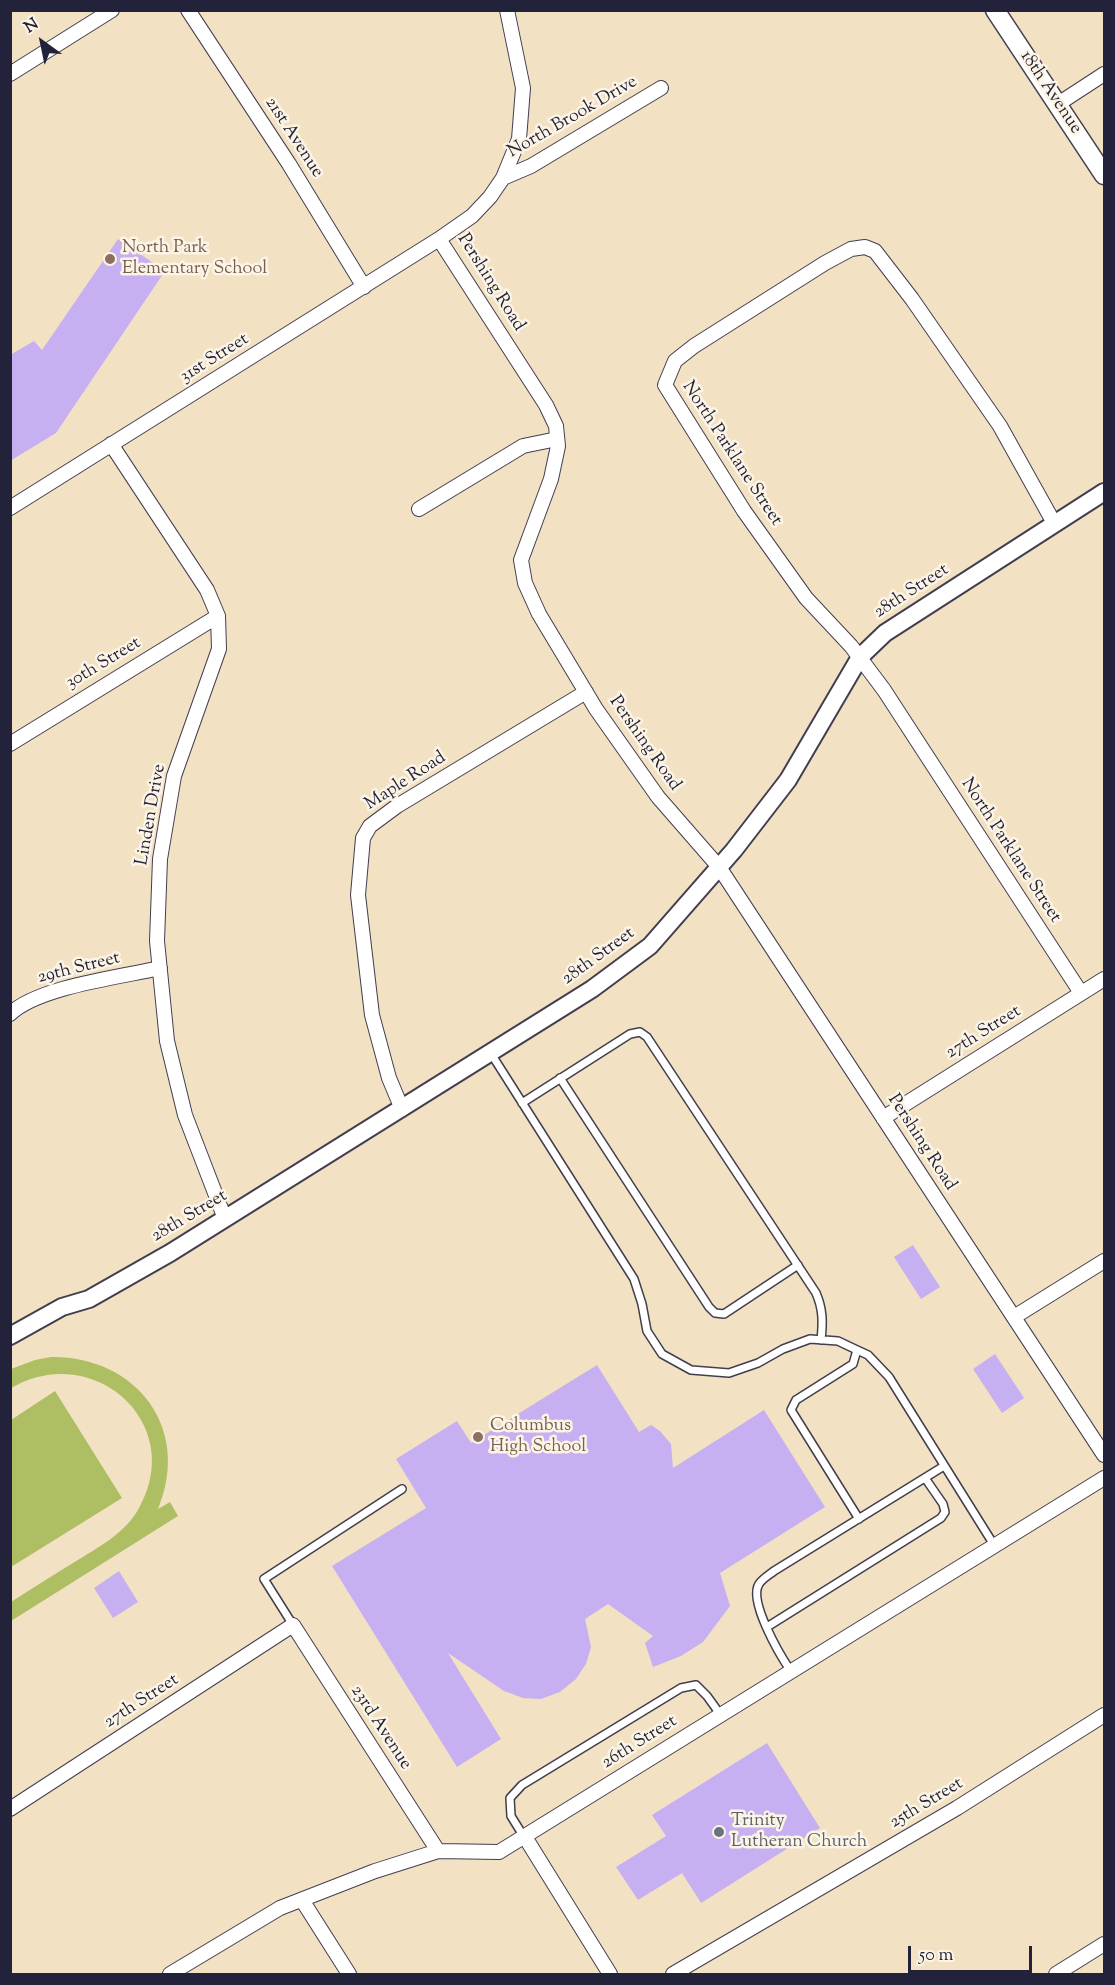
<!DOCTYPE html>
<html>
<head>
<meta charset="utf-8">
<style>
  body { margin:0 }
  #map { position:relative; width:1115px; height:1985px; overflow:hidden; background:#f3e1c3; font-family:"Sorts Mill Goudy",serif }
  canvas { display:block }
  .frame { position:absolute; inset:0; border:12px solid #22223b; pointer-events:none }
  .north { position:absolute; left:12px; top:12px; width:60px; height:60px; -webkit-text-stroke:4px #fcf5e5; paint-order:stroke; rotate:327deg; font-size:16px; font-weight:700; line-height:24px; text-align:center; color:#22223b }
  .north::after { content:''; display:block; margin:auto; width:21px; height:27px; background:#22223b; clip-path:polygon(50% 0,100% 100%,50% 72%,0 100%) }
  .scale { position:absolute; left:908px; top:1946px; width:124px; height:27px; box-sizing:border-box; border:3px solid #22223b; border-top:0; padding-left:8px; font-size:18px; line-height:21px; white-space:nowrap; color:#22223b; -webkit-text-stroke:4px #fcf5e5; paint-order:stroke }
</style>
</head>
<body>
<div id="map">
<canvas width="1115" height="1985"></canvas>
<div class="frame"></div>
<div class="north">N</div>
<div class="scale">50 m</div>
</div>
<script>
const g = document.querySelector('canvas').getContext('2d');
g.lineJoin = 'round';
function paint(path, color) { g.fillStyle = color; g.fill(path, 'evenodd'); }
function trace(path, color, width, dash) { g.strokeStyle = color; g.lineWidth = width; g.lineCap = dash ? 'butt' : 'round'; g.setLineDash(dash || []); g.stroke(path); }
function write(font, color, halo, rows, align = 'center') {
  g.font = font + ' "Sorts Mill Goudy",serif'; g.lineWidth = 5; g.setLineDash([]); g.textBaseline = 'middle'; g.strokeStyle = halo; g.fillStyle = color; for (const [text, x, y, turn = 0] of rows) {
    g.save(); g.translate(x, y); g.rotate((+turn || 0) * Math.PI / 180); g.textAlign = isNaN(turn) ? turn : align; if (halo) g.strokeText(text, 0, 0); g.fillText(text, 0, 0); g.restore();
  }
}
paint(new Path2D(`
  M51,1357c85,-1 141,71 107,152l12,-7 8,14 -167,105v-19c20,-13 41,-26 62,-39 24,-15 52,-29 66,-55 48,-84 -45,-168 -128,-120v-19l24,-9z
  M55,1391l67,107 -111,69v-147z`), '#adbf62');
paint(new Path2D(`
  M118,239l47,32 -109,162 -46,28v-106l24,-14 8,9z
  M913,1245l27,42 -19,12 -27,-42z
  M995,1354l29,44 -22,15 -29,-44z
  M597,1365l42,67 12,-7 9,6 11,13 2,24 91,-58 61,97 -105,66 10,33 -27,36 -22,14 -28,11 -8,-24 8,-7 -45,-32 -23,15 6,28 -5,17 -10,15 -16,13 -19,7 -18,-1 -19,-7 -56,-38 53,86 -44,28 -125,-201 94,-58 -30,-49 61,-38 14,22z
  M119,1571l19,31 -25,16 -19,-30z
  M767,1743l53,85 -119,75 -19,-30 -44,27 -22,-33 50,-31 -14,-21z`), '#c6b0f2');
const service = new Path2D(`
  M490,1052l144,227 8,25 5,27 15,23 29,16 38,3 29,-10 25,-14 27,-10 28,2 19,9 11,5 21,22 105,168
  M560,1078l149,229 6,6 9,1 74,-49
  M522,1103l108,-69 10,-2 7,5 169,256c7,16 7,29 5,47
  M857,1350l-4,14 -57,36 -5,10 68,109
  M293,1625l-29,-46 138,-90
  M767,1627l174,-109 4,-6 -2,-8 -18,-26
  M790,1670c-10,-15 -42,-69 -31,-86 3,-5 10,-9 15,-13l170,-105
  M524,1837l-13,-21 -1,-18 12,-13 159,-97 15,-3 11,11 13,18`);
const minor = new Path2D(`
  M188,10l101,154 75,123
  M507,10l16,78 -4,51 -16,39 -13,19 -18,19 -33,23 107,166 10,21 2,20 -7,33 -30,81 4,23 14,31 57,95 62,88 61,70 385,588
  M10,74l102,-64
  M1058,104l46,-30
  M503,178l28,-12 130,-78
  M111,444l96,146 11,26 1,33 -45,127 -14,83 -3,82 10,100 18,74 40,104
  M10,508l429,-269
  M419,509l104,-63 34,-7
  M1054,523l-54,-97 -88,-127 -37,-48 -10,-4 -14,2 -26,14 -131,83 -19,15 -10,24 79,126 62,87 45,48 33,44 197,303
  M10,744l208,-128
  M10,1014c28,-27 110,-37 150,-46
  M402,1109l-13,-31 -17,-63 -14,-120 5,-57 7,-12 27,-20 189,-114
  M883,1118l221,-139
  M1014,1317l90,-56
  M10,1809l283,-184 145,226
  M525,1837l85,137
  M302,1900l47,74
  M170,1974l110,-66 95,-37 63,-20 61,1 605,-374
  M673,1974l284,-166 147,-93
  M1056,1974l48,-30`);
const tertiary = new Path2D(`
  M10,1336l52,-29 27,-8 81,-46 422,-264 58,-43 84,-96 54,-70 72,-123 25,-24 219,-141`);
const secondary = new Path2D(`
  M995,10l109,165`);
trace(service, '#413f4f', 10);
trace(minor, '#413f4f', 16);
trace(tertiary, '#413f4f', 20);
trace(secondary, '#413f4f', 21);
trace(service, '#fff', 7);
trace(minor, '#fff', 14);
trace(tertiary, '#fff', 16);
trace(secondary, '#fff', 18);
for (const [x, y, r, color] of [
  [110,259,6,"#8d6e63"],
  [478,1437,6,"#8d6e63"],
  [719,1832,6,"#6b7280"]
]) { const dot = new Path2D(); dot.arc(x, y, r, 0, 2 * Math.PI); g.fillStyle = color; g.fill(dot); trace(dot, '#fcf5e5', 2); }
write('18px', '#22223b', '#fcf5e5', [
  ["18th Avenue",1050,93,56],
  ["North Brook Drive",573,118,-30],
  ["21st Avenue",293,138,57],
  ["Pershing Road",490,283,58],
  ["31st Street",215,359,-32],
  ["North Parklane Street",731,454,57],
  ["28th Street",912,592,-33],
  ["30th Street",104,664,-31],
  ["Pershing Road",644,744,55],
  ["Maple Road",406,782,-33],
  ["Linden Drive",152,815,-80],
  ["North Parklane Street",1010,851,57],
  ["28th Street",599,957,-36],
  ["29th Street",79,969,-14],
  ["27th Street",984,1033,-32],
  ["Pershing Road",921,1143,57],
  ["28th Street",190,1217,-31],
  ["27th Street",142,1702,-33],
  ["23rd Avenue",380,1728,57],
  ["26th Street",640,1743,-32],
  ["25th Street",927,1804,-31]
]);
write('18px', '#785e54', '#fcf5e5', [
  ["North Park",122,249],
  ["Elementary School",122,270],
  ["Columbus",490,1427],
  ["High School",490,1448]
], 'left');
write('18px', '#5b616d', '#fcf5e5', [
  ["Trinity",731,1822],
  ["Lutheran Church",731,1843]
], 'left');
</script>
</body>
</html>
